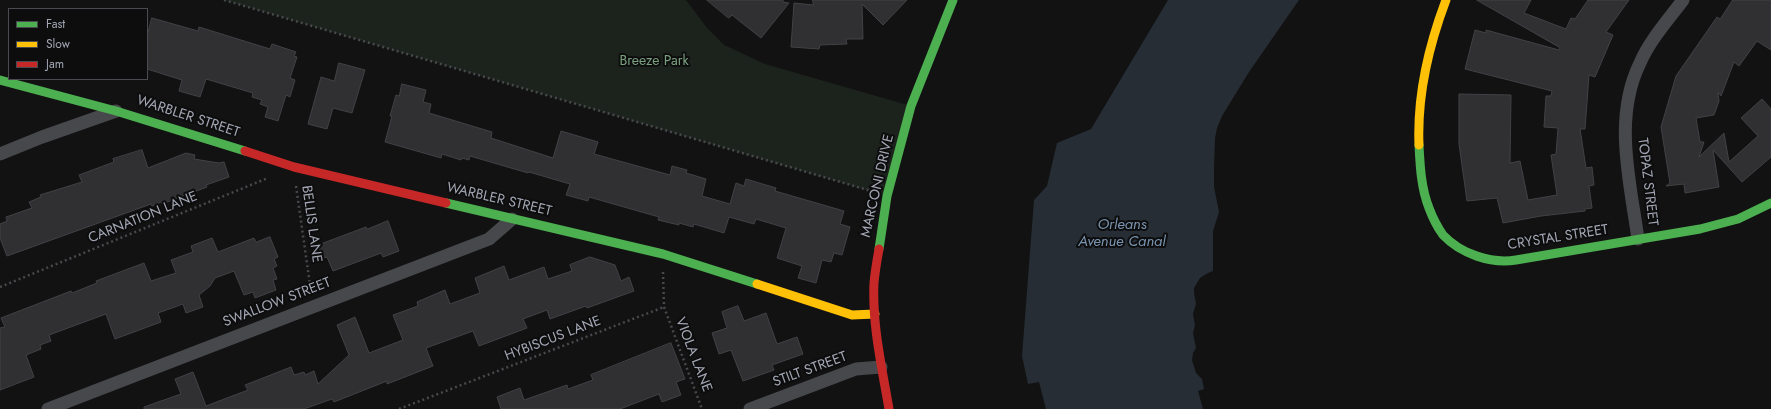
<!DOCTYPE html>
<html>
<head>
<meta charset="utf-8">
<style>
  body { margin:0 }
  #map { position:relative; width:1771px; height:409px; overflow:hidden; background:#121213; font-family:Jost,sans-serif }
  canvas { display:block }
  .legend { position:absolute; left:8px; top:8px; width:140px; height:72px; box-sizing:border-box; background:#0d0d0e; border:1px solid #494b50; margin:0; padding:5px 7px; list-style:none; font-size:12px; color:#a3a7b4 }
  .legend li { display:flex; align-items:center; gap:8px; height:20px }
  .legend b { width:20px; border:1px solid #494b50 }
</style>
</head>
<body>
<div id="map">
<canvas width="1771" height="409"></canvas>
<ul class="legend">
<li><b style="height:5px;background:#4caf50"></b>Fast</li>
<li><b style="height:5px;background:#ffc107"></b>Slow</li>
<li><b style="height:5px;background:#c62828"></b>Jam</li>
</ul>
</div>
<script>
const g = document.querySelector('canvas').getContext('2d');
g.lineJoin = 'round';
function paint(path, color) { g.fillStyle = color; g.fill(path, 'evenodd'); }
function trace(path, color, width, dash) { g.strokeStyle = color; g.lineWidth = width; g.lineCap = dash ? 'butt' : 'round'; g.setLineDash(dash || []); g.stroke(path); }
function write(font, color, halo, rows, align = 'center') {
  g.font = font + ' Jost,sans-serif'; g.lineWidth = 4; g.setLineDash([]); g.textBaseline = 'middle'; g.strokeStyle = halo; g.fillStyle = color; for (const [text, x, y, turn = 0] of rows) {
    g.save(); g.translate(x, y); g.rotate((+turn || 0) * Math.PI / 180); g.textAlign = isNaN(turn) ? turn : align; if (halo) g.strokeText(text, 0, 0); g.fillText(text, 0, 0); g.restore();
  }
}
paint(new Path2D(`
  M224,0h462l21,28 17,17 41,19 146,42 -24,90z`), '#1c231d');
paint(new Path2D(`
  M1168,0h131l-50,72 -27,44 -5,12 -2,10 -1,31v18l5,25 -6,19v40l-5,2 -8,5 -6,10v5l2,11 -3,10 2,11 -2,8 3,15 -3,5 -1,7 4,13 6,6 2,10 -6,2 5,18h-157l-7,-27 -11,2 -6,-28 12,-156 13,-14 10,-43 34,-14z`), '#262d34');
const building = new Path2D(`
  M707,0h76v2l6,1 -28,35 -29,-23 -3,3z
  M813,0h94l-24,25 -21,-21 1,35h-17l1,5 -27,1 -1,4 -28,-2 3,-44 19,2z
  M1477,0h54l-7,13 42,16 5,-11 4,1 13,-19h41l-23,32 7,3 -18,42 -6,-2 -4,54h-5l6,39 6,-1 2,18 -5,1 3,22 -7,1v2l-44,5 -38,7 -6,-25 -30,3 -8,-57v-50l52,1 -1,68 10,-2 8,39 29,-5 -6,-40 5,-1 2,-26 -14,-1 2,-31h5l1,-5 -87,-22 10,-39 11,3v-3l73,20 1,-2z
  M1733,0h38v50l-14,-9 -18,25 -5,-4 -13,34 -3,-4 1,9 -5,14 -18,3 4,24h4l-5,15 25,-24 5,29 29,-26 -17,-18 21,-19 9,10v48l-29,25 -29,-32 6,37 -34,6 -1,-9 -18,2 4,-3 -9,-56 15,-51 41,-59 3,2z
  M152,18l46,13 1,-4 71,22 2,-5 24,8 -2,4 3,1 -7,21 5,2 -5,17 -4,-2 -8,26 -13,-4 3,-10 -8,-3 2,-4 -10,-3 1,-4 -47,-14 -6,18 -21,-6 3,-11 -35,-11v-32z
  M339,63l26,7 -13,43 -19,-5 -6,21 -19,-5 13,-47 13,4z
  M402,84l24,6 -3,12 8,2 -2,9 63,19 -1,6 62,20 8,-27 37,11 -4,12 76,21 2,-9 15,4 -1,3 20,6 -4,17 28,8 6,-21 8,3 2,-7 30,9 -1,3 69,20 -4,13 10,3 -8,28 -8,-2 -3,9 -9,-2 -6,23 -18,-5 4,-12 -25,-8 9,-30 -30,-9 -2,5 -25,-7 -5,16 -30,-9 -1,3 -14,-4v2l-21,-5 1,-3 -70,-20 -1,4 -22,-6 4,-11 -41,-12 -1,1 -58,-17 -1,4 -7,-2 -1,2 -19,-6 -1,4 -56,-16 7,-26h-2l6,-21 3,1z
  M142,150l6,18 38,-15 9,2 -1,4 25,4 5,-1 5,15 -23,8 1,2 -45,17 -1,-2 -9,4 -1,-2 -144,52 -7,-18v-14l7,-3 -1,-4 26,-9 -3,-6 12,-5 -1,-2 42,-13 -3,-7 35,-13 -1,-3z
  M388,221l11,30 -16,6 -2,-4 -48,18 -6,-14 -4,1 -5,-13 48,-18 1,2z
  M270,237l8,20 -4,2 3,7 -4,2 4,11 -4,1 3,10 -21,8 -2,-6 -9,3 -10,-24 -19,7 -5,8 -11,9 4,12 -17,6 -3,-9 -25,9 3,9 -46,17 -9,-25 -57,21 2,6 -11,4 1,4 -15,6 8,22 -34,13v-62l5,-1 -4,-9 70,-27 1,2 25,-10 -1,-2 48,-18 7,18 25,-8 -5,-13 22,-8 -2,-6 21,-8 6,14 36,-14 2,4z
  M590,257l25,8 6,16 8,-4 5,14 -47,17 -1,-2 -36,13 -3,-9 -24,9 4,9 -48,18 -6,-15 -47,17 7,18 -46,18v-3l-53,21 -2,-3 -28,10h-160v-2l37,-13 -6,-15 18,-7 13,34 42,-16 -3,-5 46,-18 3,8 10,-3 1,3 9,-4 4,13 31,-29 -12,-30 18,-8 14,36 34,-13 -10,-25 25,-9 -1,-4 28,-12 5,14 30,-11 -5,-15 29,-12 5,14 35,-13 4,12 24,-8 -2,-6z
  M738,306l6,15 22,-8 11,31 20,-7 6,17 -31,11 2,5 -31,11 -12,-31 -12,4 -7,-21 15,-5 -5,-16z
  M671,343l14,36 -9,3 5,13 -19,7 -3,-8 -39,15h-119l-4,-12 23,-9 4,12 43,-15 1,4 25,-9 -2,-5z`);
paint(building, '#303032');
trace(building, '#424246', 1);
trace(new Path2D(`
  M224,0l647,191
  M296,186l15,106
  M663,272l1,35 38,102
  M0,287l268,-109
  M399,409l265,-102`), '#48494d', 2.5, [2, 3]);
trace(new Path2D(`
  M0,154l42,-17 74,-26
  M1638,239c-8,-58 -25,-121 2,-176 10,-23 28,-43 43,-63
  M48,409l441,-170 23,-20
  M750,409l106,-40 25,-2`), '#47484b', 13);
trace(new Path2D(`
  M0,80l116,31 129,40
  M1419,145c1,20 2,43 10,63 3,8 9,20 14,27 18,19 48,29 73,25l184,-31 38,-10 33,-16
  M446,203l217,51 94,30
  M879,249l8,-53 24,-90 42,-106`), '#4caf50', 9);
trace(new Path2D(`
  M1419,145c-2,-49 10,-100 27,-145
  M757,284l95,31 23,-1`), '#ffc107', 9);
trace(new Path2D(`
  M245,151l49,16 152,36
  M879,249c-2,11 -4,23 -5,34 -2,42 8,85 15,126`), '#c62828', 9);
write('14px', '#7aa07e', '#0d0d0e', [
  ["Breeze Park",654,62]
]);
write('14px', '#a3a7b4', '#0d0d0e', [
  ["WARBLER STREET",188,117,18],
  ["TOPAZ STREET",1647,182,83],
  ["MARCONI DRIVE",878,186,-77],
  ["WARBLER STREET",499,200,13],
  ["CARNATION LANE",143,218,-22],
  ["BELLIS LANE",311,224,82],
  ["CRYSTAL STREET",1558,238,-9],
  ["SWALLOW STREET",277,303,-21],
  ["HYBISCUS LANE",553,339,-21],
  ["VIOLA LANE",693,355,69],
  ["STILT STREET",810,370,-20]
]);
write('italic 15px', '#7993b0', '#0d0d0e', [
  ["Orleans",1122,225],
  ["Avenue Canal",1122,242]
]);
</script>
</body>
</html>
